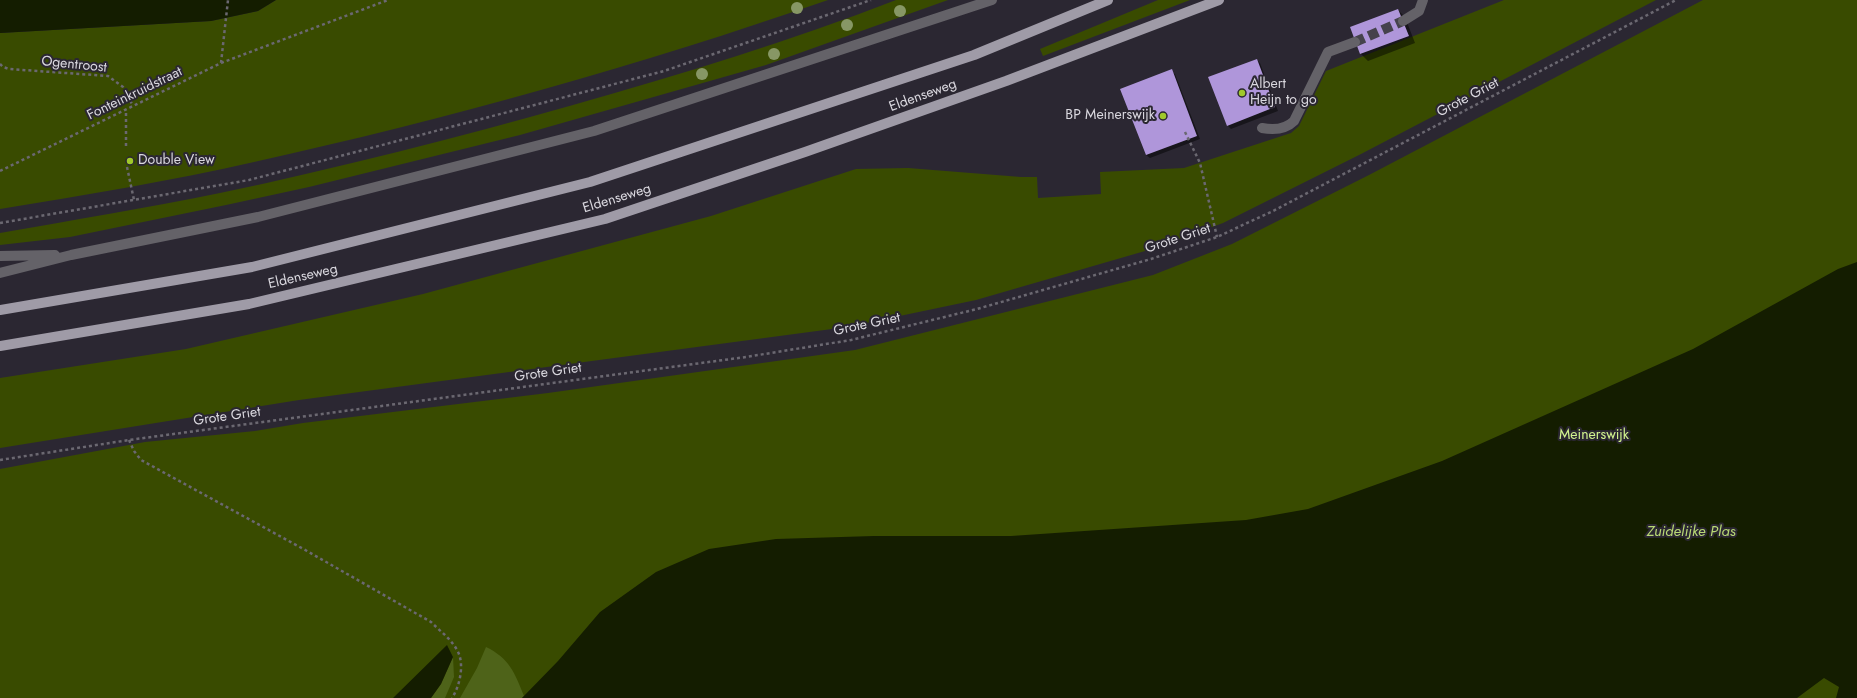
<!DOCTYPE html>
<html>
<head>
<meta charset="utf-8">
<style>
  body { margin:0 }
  canvas { display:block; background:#2b2732 }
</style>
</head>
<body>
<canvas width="1857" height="698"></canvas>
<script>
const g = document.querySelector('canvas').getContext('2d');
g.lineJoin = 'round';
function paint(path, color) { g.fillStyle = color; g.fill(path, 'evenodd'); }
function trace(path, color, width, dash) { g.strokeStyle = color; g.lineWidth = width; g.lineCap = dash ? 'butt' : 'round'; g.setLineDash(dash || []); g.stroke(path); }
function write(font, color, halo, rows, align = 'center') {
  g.font = font + ' Jost,sans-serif'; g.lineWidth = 4; g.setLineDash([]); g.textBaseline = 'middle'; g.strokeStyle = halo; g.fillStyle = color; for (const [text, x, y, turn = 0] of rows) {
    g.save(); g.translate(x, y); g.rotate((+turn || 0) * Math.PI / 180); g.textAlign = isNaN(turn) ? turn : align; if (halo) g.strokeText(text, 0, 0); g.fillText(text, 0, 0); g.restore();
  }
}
paint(new Path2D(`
  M276,0h552c-187,65 -380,119 -574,162 -84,19 -169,33 -254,47v-176l211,-12 47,-10z
  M896,0h52l-182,65 -246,70 -211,52 -83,18 -156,32 -70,8v-12c73,-13 147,-25 220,-40 119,-25 236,-55 353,-88 109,-31 218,-64 323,-105z
  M1158,0h32l-147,56 -3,-7z
  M1504,0h152l-295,154 -138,69 -78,28 -169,49 -129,27 -548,73 -299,48v-70l186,-29 237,-55 288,-78 145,-47 52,-1 113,9h16l1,21 63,-4 -1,-22 84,-4 107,-35 8,-7 27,-55z
  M1703,0h154v698h-1857v-229l145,-27 110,-11 48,-8 245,-30 307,-43 298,-75 79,-31 137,-69z`), '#394b00');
paint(new Path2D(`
  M486,647c23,11 29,26 38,49l-2,2h-62l17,-30z
  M453,657l1,20 -9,21h-14l10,-14z`), '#4e6319');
paint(new Path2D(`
  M0,0h276l-18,11 -47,10 -211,12z
  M1857,262v436h-21l3,-11 -15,-9 -27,20h-1275l36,-37 42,-49 56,-40 53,-23 67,-10 98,-3h137l235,-16 62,-11 134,-48 251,-112 145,-80z
  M447,645l6,12 -12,27 -10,14h-38z`), '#141d00');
paint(new Path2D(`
  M1398,10l7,7 10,26 -47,18 -7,-7 -10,-26z
  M1257,60l3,3 18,48 -47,18 -4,-4z
  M1171,71l4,3 25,65 -50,19 -4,-3z`), '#0007');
paint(new Path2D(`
  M1398,9l11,27 -49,18 -10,-27z
  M1257,59l18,48 -48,19 -19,-49z
  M1172,69l25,67 -51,19 -26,-66z`), '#af96da');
trace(new Path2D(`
  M1355,42l48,-21`), '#45424c', 10, [10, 5]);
trace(new Path2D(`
  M221,63l167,-63
  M0,64l3,3 6,2 99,7 15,11 10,19
  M1185,132l15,31 17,74
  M126,146v-36
  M127,167l7,33
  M0,171l221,-108 7,-63
  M0,223l249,-43 415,-109 207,-71
  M129,440l5,11 7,9 166,91 124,71c9,9 20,17 26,28 8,13 3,36 -5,48
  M0,460l129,-20 617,-83 105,-17 126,-31 174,-50 66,-22 56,-26 403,-211`), '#6b6871', 2.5, [3, 3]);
trace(new Path2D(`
  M1403,21l16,-10 4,-11
  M1262,128c11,2 23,2 32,-7l34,-69 27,-10
  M0,256l55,-1
  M0,273l71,-18 187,-38 336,-86 398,-131`), '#646268', 10);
trace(new Path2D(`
  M0,310l252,-43 338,-85 384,-127 134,-55
  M0,346l249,-42 356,-85 200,-67 201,-71 213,-81`), '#9f9ba7', 10);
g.fillStyle = '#879765';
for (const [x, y] of [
  [797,8],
  [900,11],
  [847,25],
  [774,54],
  [702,74]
]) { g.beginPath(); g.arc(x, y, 6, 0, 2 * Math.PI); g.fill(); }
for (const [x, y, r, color] of [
  [1242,93,4,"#a0c92b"],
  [1163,116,4,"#a0c92b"],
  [130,161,4,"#a0c92b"]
]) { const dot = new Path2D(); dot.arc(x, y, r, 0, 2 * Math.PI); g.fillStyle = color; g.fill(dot); trace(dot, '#2b2732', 1.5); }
write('14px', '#dad8df', '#2b2732', [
  ["Ogentroost",74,65,6],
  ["Fonteinkruidstraat",135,94,-26],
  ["Eldenseweg",923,96,-20],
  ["Grote Griet",1468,98,-28],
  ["Eldenseweg",617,199,-17],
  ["Grote Griet",1178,239,-18],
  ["Eldenseweg",303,277,-13],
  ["Grote Griet",867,325,-12],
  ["Grote Griet",548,373,-8],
  ["Grote Griet",227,417,-8]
]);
write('14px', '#dad8df', '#2b2732', [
  ["Albert",1250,85],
  ["Heijn to go",1250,101],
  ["BP Meinerswijk",1155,116,"right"],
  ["Double View",138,161]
], 'left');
write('14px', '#d2f38f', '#2b2732', [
  ["Meinerswijk",1594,436]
]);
write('italic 15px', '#b8d875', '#2b2732', [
  ["Zuidelijke Plas",1691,532]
]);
</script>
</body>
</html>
